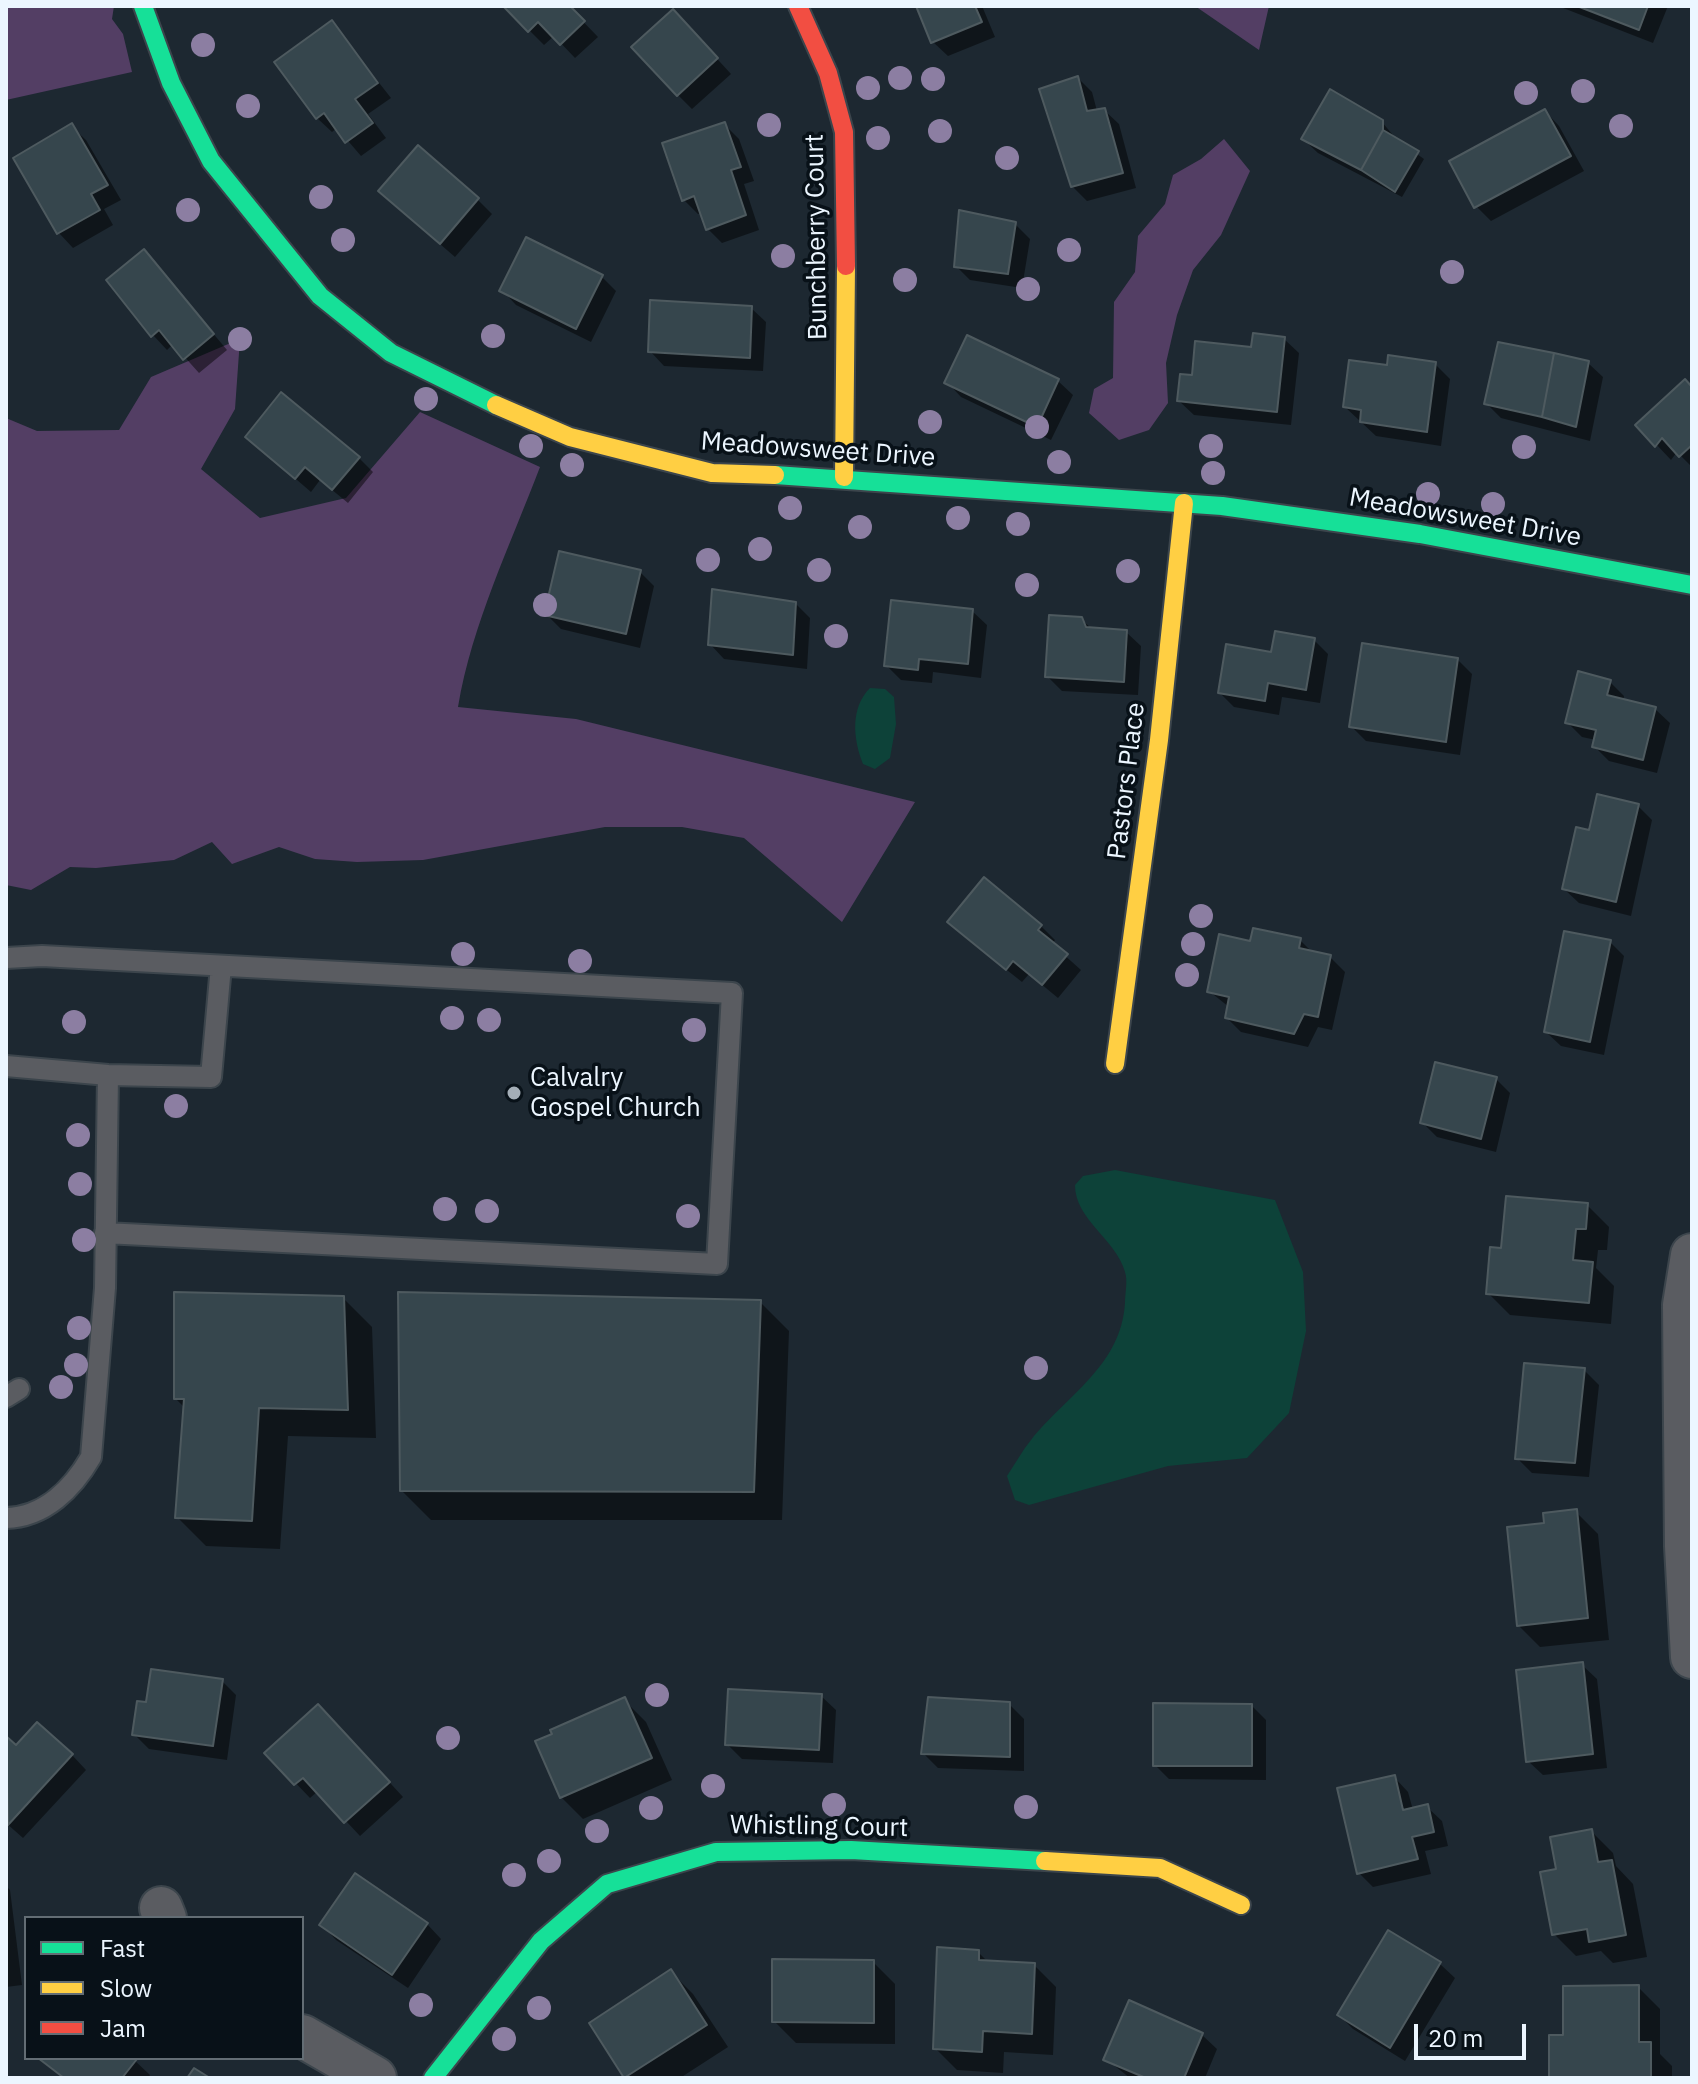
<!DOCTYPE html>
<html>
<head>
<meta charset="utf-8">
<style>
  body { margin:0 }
  #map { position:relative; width:1698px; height:2084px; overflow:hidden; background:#1d2831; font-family:"IBM Plex Sans",sans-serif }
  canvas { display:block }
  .frame { position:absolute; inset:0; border:8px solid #ecf6ff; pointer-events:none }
  .legend { position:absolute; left:24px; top:1916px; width:280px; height:144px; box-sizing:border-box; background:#081118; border:2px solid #636d74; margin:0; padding:10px 14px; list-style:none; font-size:24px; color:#ecf6ff }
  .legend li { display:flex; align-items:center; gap:16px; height:40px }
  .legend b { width:40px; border:2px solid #636d74 }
  .scale { position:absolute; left:1414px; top:2024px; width:112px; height:36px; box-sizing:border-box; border:4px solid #ecf6ff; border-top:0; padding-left:10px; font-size:24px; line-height:28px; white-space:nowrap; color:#ecf6ff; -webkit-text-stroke:6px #081118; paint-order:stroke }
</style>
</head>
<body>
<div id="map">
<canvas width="1698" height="2084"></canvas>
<div class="frame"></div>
<ul class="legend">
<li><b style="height:10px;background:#16e098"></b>Fast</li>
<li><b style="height:10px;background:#ffcf43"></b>Slow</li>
<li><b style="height:10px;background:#f24e42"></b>Jam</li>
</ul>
<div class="scale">20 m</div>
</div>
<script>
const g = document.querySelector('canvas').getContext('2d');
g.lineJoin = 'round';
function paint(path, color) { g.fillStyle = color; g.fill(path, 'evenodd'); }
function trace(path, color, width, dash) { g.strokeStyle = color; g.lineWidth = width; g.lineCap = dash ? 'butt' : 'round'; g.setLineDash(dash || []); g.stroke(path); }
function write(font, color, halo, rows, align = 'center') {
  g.font = font + ' "IBM Plex Sans",sans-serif'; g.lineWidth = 7; g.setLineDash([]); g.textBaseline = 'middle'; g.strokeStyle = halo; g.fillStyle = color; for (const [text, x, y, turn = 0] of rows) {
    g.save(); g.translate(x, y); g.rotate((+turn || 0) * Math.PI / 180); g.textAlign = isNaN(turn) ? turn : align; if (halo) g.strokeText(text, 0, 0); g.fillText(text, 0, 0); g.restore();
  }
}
paint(new Path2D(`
  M6,6h108l-2,13 11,15 9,38 -126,28z
  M1195,6h74l-10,44z
  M1224,139l26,32 -29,64 -28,35 -16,45 -11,48 2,40 -19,27 -30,10 -30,-27 5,-24 19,-11 1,-76 21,-30 3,-36 27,-32 8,-29 28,-16z
  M240,339l-5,70 -34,60 59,49 86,-20 74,-86 120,55c-30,79 -68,157 -82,240l118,12 339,83 -73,120 -98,-84 -62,-11h-77l-182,33 -66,2 -42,-3 -36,-12 -47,17 -20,-22 -38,18 -78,8 -26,-1 -39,23 -25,-5v-467l31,13 82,-1 32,-53z`), '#533e64');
paint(new Path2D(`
  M870,688l15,1 9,8 2,27 -6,34 -15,11 -12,-5c-10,-25 -13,-56 7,-76z
  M1115,1170l160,30 28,72 3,59 -17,82 -42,45 -79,8 -139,39 -14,-5 -8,-24c8,-12 15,-25 24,-36 36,-45 90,-74 94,-137 0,-10 3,-22 0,-31 -9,-33 -50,-52 -50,-87l8,-9z`), '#0d4239');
paint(new Path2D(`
  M505,6h63l30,31 -23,21 -21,-22 -10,9z
  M918,6h64l13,31 -47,19 -15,-14z
  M1558,6h110l-15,37z
  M332,23l59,75 -23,16 18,24 -25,18 -24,-28 -5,4 -15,-14z
  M687,26l44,48 -39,35 -14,-14z
  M1078,78l14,14 5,19 7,-1 15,14 17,64 -49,13 -15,-15z
  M1545,111l14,15 25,45 -93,50 -15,-15z
  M1382,122l15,18 27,19 -22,38 -84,-44 -15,-14z
  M724,124l15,15 15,42 -10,3 15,46 -37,13 -15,-15 -5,-15 -4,1 -14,-14z
  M71,126l15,14 35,60 -17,9 9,16 -40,23 -14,-15 -44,-75z
  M477,199l15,15 -37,43 -60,-52z
  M1015,224l15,15 -8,49 -52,-8 -14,-14z
  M144,251l83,99 -28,23 -26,-29 -6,6 -14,-15z
  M601,276l15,15 -25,51 -75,-37 -14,-15z
  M751,308l15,14 -3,49 -99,-5 -14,-15z
  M1284,339l15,14 -8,72 -97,-10 -15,-14 15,-24z
  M1588,363l15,14 -13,64 -89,-23 -15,-15z
  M1435,364l15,15 -9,67 -65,-10 -31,-29z
  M1058,381l15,14 -22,45 -90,-43 -14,-15z
  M1692,389v78l-15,-15 -6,8 -33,-35z
  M247,437l112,21 14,14 -25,31 -28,-23 -9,12z
  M640,572l14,14 -14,62 -79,-19 -14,-14z
  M795,603l15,15 -3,51 -83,-10 -14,-15z
  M972,611l15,14 -6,53 -48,-6 -1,11 -31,-3 -15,-15z
  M1081,619l11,10 34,3 15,14 -3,49 -76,-4 -15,-15z
  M1314,640l14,14 -8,49 -38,-6 -3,18 -45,-8 -14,-14 53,-39z
  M1457,659l15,15 -12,81 -94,-14 -14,-14z
  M1610,682l14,14 -1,5 32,8 15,14 -13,50 -48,-12 -15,-15 2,-6 -14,-3 -15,-15z
  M1638,806l14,14 -21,96 -52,-13 -15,-14 26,-56z
  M1041,926l14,14 -3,4 29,26 -23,28 -29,-24 -7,8 -58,-46z
  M1300,940l14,14 16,3 15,15 -13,58 -14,-3 -10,20 -67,-15 -14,-14 2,-11 -20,-16 42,-48z
  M1610,942l14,14 -20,99 -43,-9 -15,-14z
  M1496,1079l14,14 -14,59 -59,-15 -15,-15z
  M1587,1205l22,22 -2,23h-9l-2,18 18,18 -3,38 -101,-9 -22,-22 15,-43z
  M343,1298l29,29 4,111 -88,-2 -8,113 -74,-3 -29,-29 8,-109 -9,-9z
  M760,1302l29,29 -7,189h-351l-29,-29z
  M1584,1370l15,15 -10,92 -57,-4 -15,-15z
  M1576,1512l22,22 11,106 -69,7 -22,-22 28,-100z
  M1582,1665l15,14 10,89 -64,7 -15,-14z
  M222,1681l14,14 -9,65 -78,-11 -15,-15 13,-29z
  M821,1696l15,14 -3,53 -91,-4 -15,-15z
  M624,1700l22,22 26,58 -89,39 -22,-22z
  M1009,1704l15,15v52l-86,-3 -15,-15z
  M1252,1706l14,14v60l-97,-1 -14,-14z
  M333,1721l70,76 -43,39 -42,-45 -8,7 -43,-45z
  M6,1739l10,9 56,7 14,15 -63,68 -17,-15z
  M1394,1777l14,15 5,18 14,-3 15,14 6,25 -23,5 6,23 -58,13 -14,-14z
  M1591,1831l22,22 3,13 17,18 14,73 -34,6 -12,-12 -25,5 -22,-22z
  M6,1886l4,4 12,95 -16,2z
  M427,1924l14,15 -33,49 -72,-48 -14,-15z
  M1389,1933l51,31 15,14 -50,83 -52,-32 -14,-14z
  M978,1952l11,11 45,2 22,22 -3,68 -49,-3 -1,21 -46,-3 -22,-22z
  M873,1962l22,22v60l-99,-1 -22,-22z
  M671,1972l22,22 35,53 -48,31h-53z
  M1638,1987l22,22v45l12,12v12h-121l14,-41z
  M1130,2003l72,32 15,14 -12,29h-75l-24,-19z
  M37,2058h95l18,17 -2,3h-85z`), '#0007');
const building = new Path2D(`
  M503,6h67l15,15 -25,24 -22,-23 -10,10z
  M916,6h59l7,16 -51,21z
  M1577,6h71l-9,24z
  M673,9l45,49 -41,38 -46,-49z
  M332,20l46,63 -23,16 18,24 -28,20 -21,-30 -8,6 -42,-57z
  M1078,76l9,35 18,-3 18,65 -52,14 -32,-98z
  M1330,89l53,31v10l-22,40 -60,-31z
  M1545,109l26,47 -97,52 -25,-47z
  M725,122l16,45 -10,3 15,45 -40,15 -12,-34 -12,5 -20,-58z
  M72,123l36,62 -17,9 9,16 -43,24 -44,-76z
  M1383,130l36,21 -24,41 -34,-22z
  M418,145l61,53 -39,46 -62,-53z
  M959,210l57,12 -8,52 -54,-7z
  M526,237l77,38 -27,54 -77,-38z
  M144,249l70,85 -31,26 -24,-30 -8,7 -45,-57z
  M650,300l102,6 -2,52 -102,-6z
  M1253,333l32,4 -8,75 -100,-11 3,-27 12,1 3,-34 56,6z
  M967,335l92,44 -22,48 -93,-44z
  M1498,342l56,11 -12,64 -58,-13z
  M1554,353l35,8 -13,66 -34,-10z
  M1388,355l48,7 -9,70 -67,-10 1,-12 -18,-3 6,-47 38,5z
  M1685,379l7,8v58l-13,12 -17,-19 -7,9 -20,-22z
  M281,392l79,65 -28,33 -27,-23 -10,12 -50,-42z
  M559,551l82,19 -15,64 -82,-19z
  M712,589l84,13 -3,53 -85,-10z
  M891,600l82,9 -5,55 -49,-5 -1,11 -34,-4z
  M1049,615l33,2 4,10 41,3 -3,52 -79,-5z
  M1275,631l40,7 -9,52 -38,-7 -3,18 -47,-8 8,-49 45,8z
  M1362,643l96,15 -12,84 -97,-15z
  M1578,671l33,9 -4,15 49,12 -13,53 -51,-13 4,-17 -31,-7z
  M1597,794l42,10 -23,98 -54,-13 14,-62 13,3z
  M984,877l58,48 -4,5 30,24 -26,31 -29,-24 -7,9 -59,-48z
  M1253,928l48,10 -2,10 32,7 -13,62 -14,-3 -10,20 -69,-16 4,-21 -22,-5 12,-58 31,7z
  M1564,931l47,9 -21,102 -46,-10z
  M1435,1062l62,15 -16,62 -61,-16z
  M1506,1196l82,7 -2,26h-10l-3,31 20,2 -4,41 -103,-9 4,-47 11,1z
  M174,1292l170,4 4,114 -89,-2 -7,113 -77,-3 9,-119h-10z
  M398,1292l363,8 -7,192 -354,-1z
  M1524,1363l61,5 -10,95 -60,-4z
  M1577,1509l11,109 -71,8 -10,-99 37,-4 -1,-10z
  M1583,1662l10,92 -67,8 -10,-92z
  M151,1669l72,10 -10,67 -81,-11 5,-34 9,1z
  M728,1689l94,5 -3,56 -94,-5z
  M625,1697l27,61 -92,40 -25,-57 17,-7 -2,-4z
  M928,1697l82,5v55l-89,-3z
  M1153,1703l99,1v62h-99z
  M318,1704l72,78 -46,41 -41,-45 -9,7 -30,-32z
  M37,1722l36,32 -65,71 -2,-89 10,9z
  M1395,1775l8,35 25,-6 6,28 -22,5 6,22 -61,15 -20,-86z
  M1592,1829l6,33 14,-2 14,75 -37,7 -2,-13 -35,6 -12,-63 16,-3 -6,-32z
  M355,1873l73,50 -36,52 -73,-50z
  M1388,1930l53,32 -51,86 -53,-33z
  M937,1947l42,3v10l56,3 -3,71 -49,-3 -1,21 -49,-3z
  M772,1959l102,1v63l-102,-1z
  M671,1969l36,56 -83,53 -35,-55z
  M1639,1985v57h12v36h-102v-43h14v-49z
  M1129,2000l74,33 -19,45h-38l-43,-18z
  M38,2058h98l1,1 -15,19h-58z
  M194,2068l16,10h-23z`);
paint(building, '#36464d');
trace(building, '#4e5a5f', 2);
const lane = new Path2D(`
  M6,958l36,-2 690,37 -15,271 -612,-31
  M6,1066l102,9 103,2 10,-111
  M6,1397l13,-8
  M6,1518c39,-1 67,-30 85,-61l14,-169 3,-213`);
const street = new Path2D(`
  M1692,1255l-8,50 2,241 6,111
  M161,1908l4,10
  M302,2036l73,42`);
const fast = new Path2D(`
  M143,6l28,77 40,78 109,135 71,57 105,52
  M775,475l447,31 198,28 272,51
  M433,2078l108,-137 66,-57 109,-32 135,-2 194,11`);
const slow = new Path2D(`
  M496,405l74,32 142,36 63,2
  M844,477l2,-211
  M1115,1064l44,-324 25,-237
  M1045,1861l115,7 81,37`);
const jam = new Path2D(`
  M798,6l30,67 16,59 2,134`);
trace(lane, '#3c454c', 24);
trace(street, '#3c454c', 46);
trace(fast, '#3c454c', 22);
trace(slow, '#3c454c', 22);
trace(jam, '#3c454c', 22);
trace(lane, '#5a5c61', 20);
trace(street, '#5a5c61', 42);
trace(fast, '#16e098', 18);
trace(slow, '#ffcf43', 18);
trace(jam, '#f24e42', 18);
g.fillStyle = '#8c7ea2';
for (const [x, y] of [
  [203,45],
  [900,78],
  [933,79],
  [868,88],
  [1583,91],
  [1526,93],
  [248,106],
  [769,125],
  [1621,126],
  [940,131],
  [878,138],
  [1007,158],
  [321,197],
  [188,210],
  [343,240],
  [1069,250],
  [783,256],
  [1452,272],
  [905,280],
  [1028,289],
  [493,336],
  [240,339],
  [426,399],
  [930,422],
  [1037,427],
  [531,446],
  [1211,446],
  [1524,447],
  [1059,462],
  [572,465],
  [1213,473],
  [1428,494],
  [1493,504],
  [790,508],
  [958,518],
  [1018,524],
  [860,527],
  [760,549],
  [708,560],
  [819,570],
  [1128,571],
  [1027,585],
  [545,605],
  [836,636],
  [1201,916],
  [1193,944],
  [463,954],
  [580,961],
  [1187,975],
  [452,1018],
  [489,1020],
  [74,1022],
  [694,1030],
  [176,1106],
  [78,1135],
  [80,1184],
  [445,1209],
  [487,1211],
  [688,1216],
  [84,1240],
  [79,1328],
  [76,1365],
  [1036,1368],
  [61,1387],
  [657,1695],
  [448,1738],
  [713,1786],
  [834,1805],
  [1026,1807],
  [651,1808],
  [597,1831],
  [549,1861],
  [514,1875],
  [421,2005],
  [539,2008],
  [504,2039]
]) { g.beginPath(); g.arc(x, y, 12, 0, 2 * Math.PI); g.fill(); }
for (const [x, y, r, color] of [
  [514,1093,8,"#a4aeb7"]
]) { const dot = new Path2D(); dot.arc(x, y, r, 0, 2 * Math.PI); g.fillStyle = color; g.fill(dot); trace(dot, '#081118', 3); }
write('26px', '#ecf6ff', '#081118', [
  ["Bunchberry Court",817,237,-91],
  ["Meadowsweet Drive",818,450,4],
  ["Meadowsweet Drive",1465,518,10],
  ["Pastors Place",1127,781,-83],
  ["Whistling Court",819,1827,1]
]);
write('26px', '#ecf6ff', '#081118', [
  ["Calvalry",530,1078],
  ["Gospel Church",530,1108]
], 'left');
</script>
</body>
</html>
